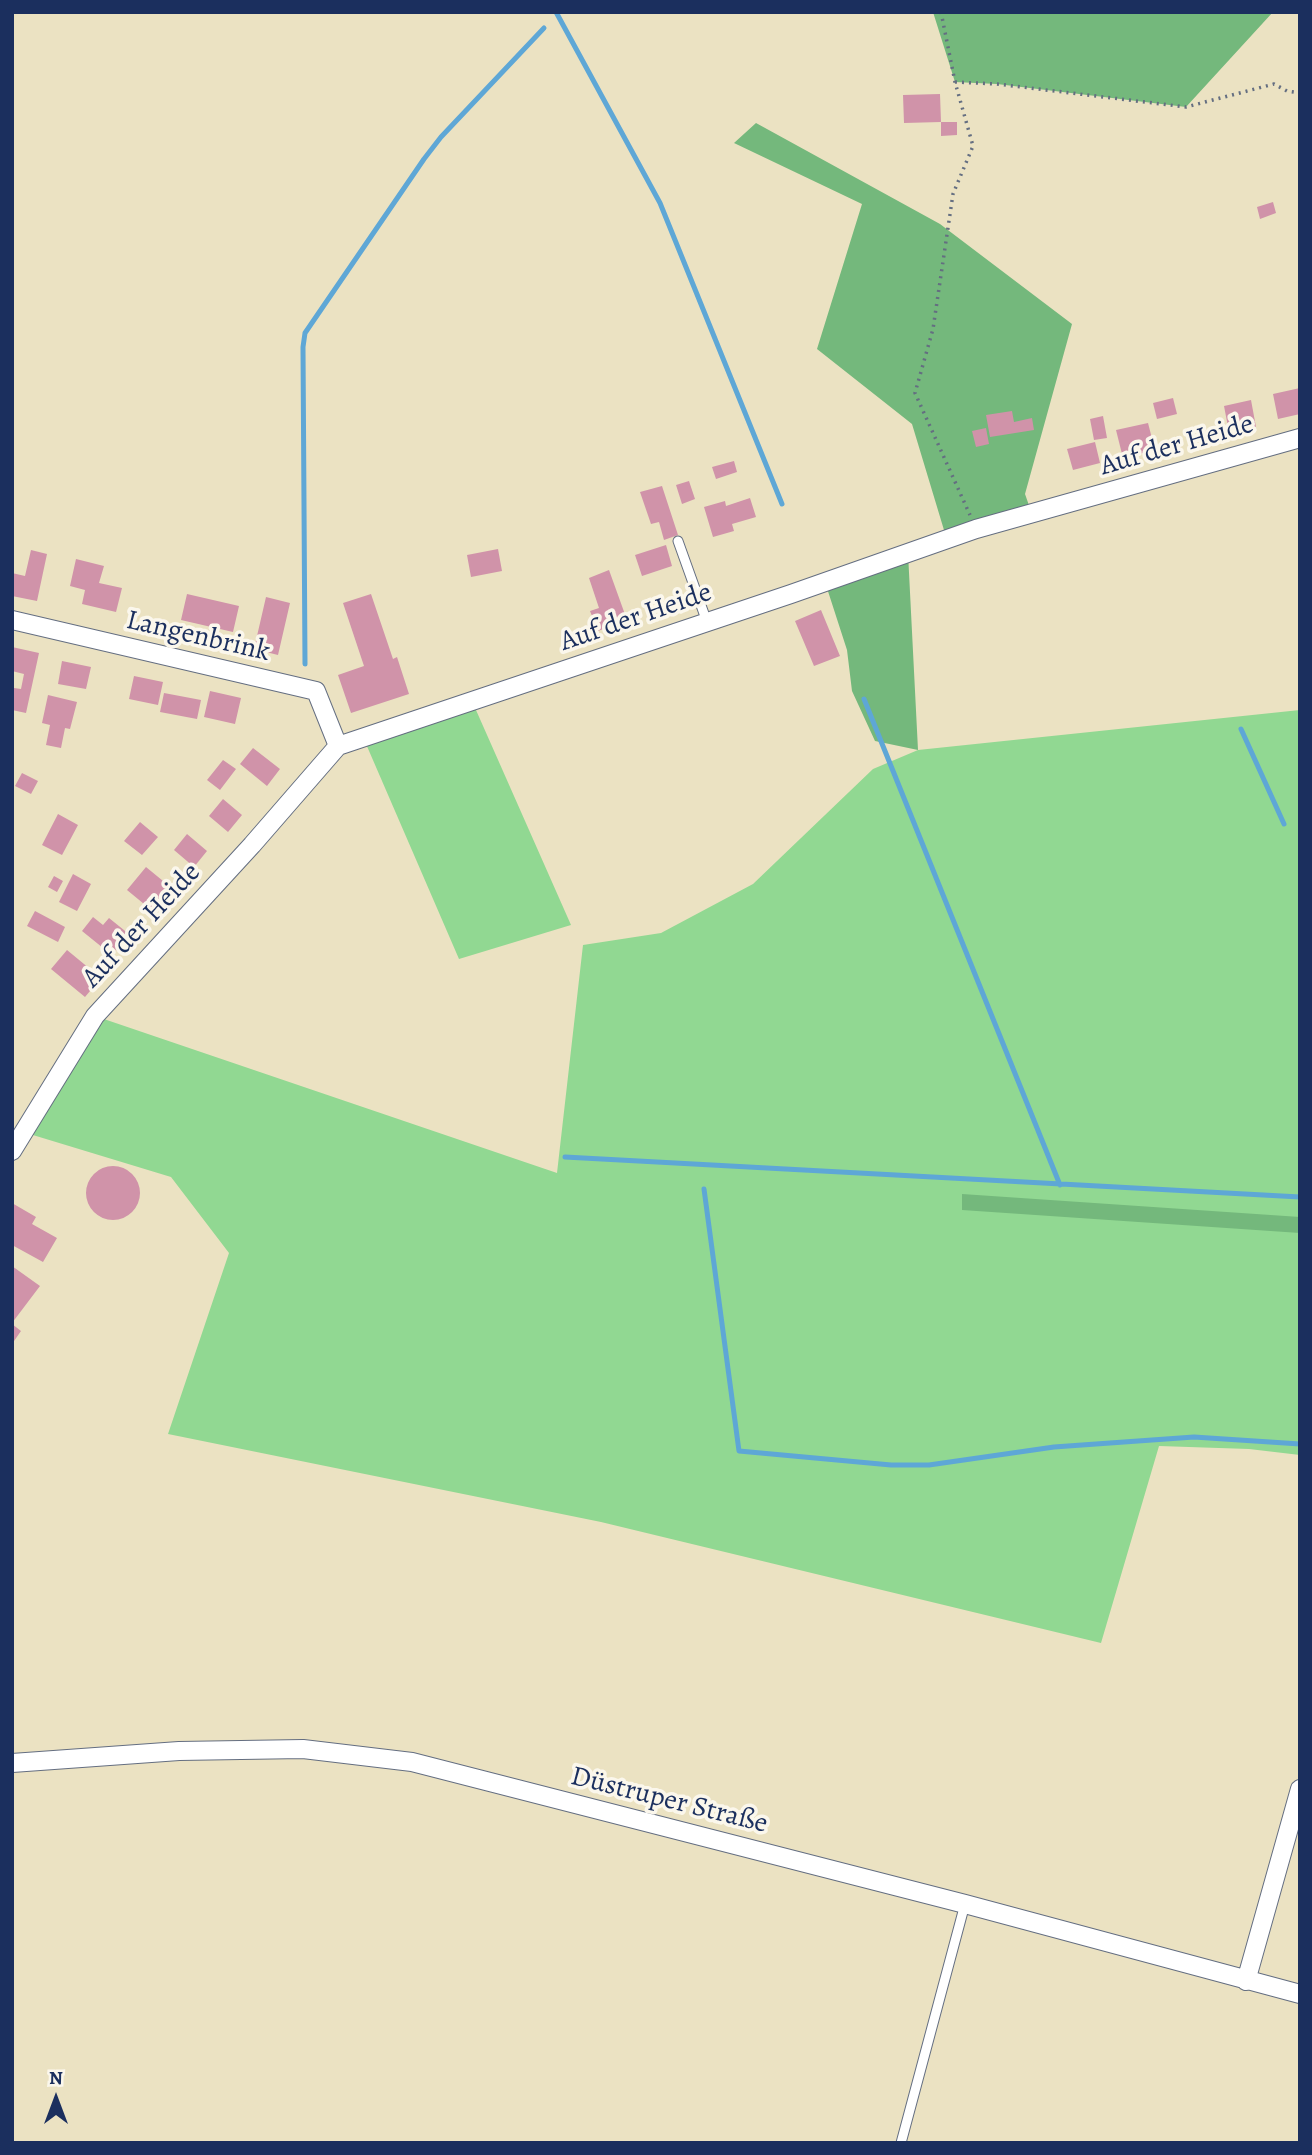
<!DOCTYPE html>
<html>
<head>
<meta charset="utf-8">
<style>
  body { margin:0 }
  #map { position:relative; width:1312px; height:2155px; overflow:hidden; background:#ebe2c2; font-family:Alegreya,serif }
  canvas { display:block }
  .frame { position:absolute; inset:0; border:14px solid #1b2f5e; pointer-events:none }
  .north { position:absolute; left:21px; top:2064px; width:70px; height:70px; -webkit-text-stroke:5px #fbf7ec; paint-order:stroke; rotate:0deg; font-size:19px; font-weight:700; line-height:28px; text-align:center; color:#1b2f5e }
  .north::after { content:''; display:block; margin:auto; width:24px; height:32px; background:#1b2f5e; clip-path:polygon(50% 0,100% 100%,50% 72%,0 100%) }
</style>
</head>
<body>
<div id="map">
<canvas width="1312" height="2155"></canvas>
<div class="frame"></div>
<div class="north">N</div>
</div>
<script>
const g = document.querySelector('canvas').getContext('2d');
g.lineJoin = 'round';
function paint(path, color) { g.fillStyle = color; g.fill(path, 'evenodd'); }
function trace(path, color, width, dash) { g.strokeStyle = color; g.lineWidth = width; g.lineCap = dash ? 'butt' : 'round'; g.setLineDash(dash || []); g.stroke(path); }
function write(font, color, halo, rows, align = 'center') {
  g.font = font + ' Alegreya,serif'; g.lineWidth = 7; g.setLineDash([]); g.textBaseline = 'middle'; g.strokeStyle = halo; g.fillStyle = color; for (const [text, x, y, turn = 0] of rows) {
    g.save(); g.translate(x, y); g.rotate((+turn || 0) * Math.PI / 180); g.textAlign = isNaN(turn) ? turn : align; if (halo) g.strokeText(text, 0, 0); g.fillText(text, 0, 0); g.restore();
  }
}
paint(new Path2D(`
  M472,701l99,224 -112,34 -96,-222z
  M1300,710v745l-51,-6 -90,-3 -58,197 -500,-121 -433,-88 61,-181 -58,-76 -148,-45 72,-116 462,157 26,-228 78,-12 92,-49 120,-115 45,-19z`), '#91d892');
paint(new Path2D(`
  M933,12h340l-87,95 -189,-23 -42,-2z
  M756,123l184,101 132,100 -47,170 7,20 -85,26 -35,-116 -95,-75 45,-145 -128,-61z
  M908,553l10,197 -43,-9 -23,-50 -5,-41 -22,-68z
  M962,1194l338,23v16l-338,-23z`), '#74b87c');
trace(new Path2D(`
  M556,12l104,191 122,301
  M305,664l-2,-317 2,-14 119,-174 17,-22 103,-109
  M864,699l196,486
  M1241,729l43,95
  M565,1157l735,40
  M704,1189l35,262 152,14h38l125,-18 140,-10 106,7`), '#5ea7d6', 5);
paint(new Path2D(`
  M940,94l1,28 -37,1 -1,-28z
  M941,122h16v13l-16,1z
  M1273,202l3,11 -16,6 -3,-12z
  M1300,388v26l-22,5 -5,-25z
  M1173,398l4,16 -20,5 -4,-16z
  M1251,400l5,27 -27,5 -5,-26z
  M1012,411l2,11 18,-4 2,12 -44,7 -4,-22z
  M1103,416l4,22 -13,2 -4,-21z
  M1148,423l7,27 -32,8 -7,-28z
  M986,428l3,16 -13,3 -4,-16z
  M1095,442l5,21 -27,7 -6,-21z
  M734,461l3,11 -21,7 -4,-12z
  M689,481l6,18 -13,5 -6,-19z
  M662,486l16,49 -14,5 -5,-18 -8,2 -11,-32z
  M750,498l6,19 -24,7 2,7 -21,6 -9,-30 21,-6 1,5z
  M666,545l6,21 -30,10 -7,-21z
  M498,549l4,22 -31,6 -4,-22z
  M31,550l16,4 -10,47 -25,-5v-23l13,3z
  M76,559l28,7 -5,17 23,5 -6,24 -34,-8 3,-14 -15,-4z
  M609,570l18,50 -29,11 -8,-20 9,-3 -10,-30z
  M187,594l52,12 -6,26 -52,-12z
  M371,594l22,65 4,-2 12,37 -58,19 -13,-38 26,-9 -21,-63z
  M266,597l24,6 -12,52 -24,-6z
  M821,610l19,46 -26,10 -19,-45z
  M12,647l27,6 -13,60 -14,-3 2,-22 7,1 3,-15 -12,-3z
  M62,661l29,6 -5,22 -28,-5z
  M134,676l29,6 -5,23 -29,-6z
  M210,691l31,7 -6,26 -31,-7z
  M164,693l37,7 -4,19 -37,-7z
  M48,695l29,7 -7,27 -5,-1 -4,20 -15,-3 4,-20 -8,-2z
  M253,748l27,21 -13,17 -27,-22z
  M223,760l13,9 -16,21 -13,-10z
  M22,773l16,8 -7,13 -16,-8z
  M223,799l19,16 -14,17 -19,-16z
  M58,814l20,11 -16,30 -20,-10z
  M140,822l18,15 -16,18 -18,-14z
  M187,834l20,17 -13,16 -20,-17z
  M146,867l28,23 -19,23 -28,-23z
  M73,874l18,10 -14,27 -18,-9z
  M54,876l9,5 -6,11 -9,-5z
  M35,911l30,16 -7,15 -31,-16z
  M93,917l10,8 6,-7 26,21 -13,16 -10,-8 -4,5 -26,-21z
  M67,950l34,28 -16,19 -34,-28z
  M86 1193a27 27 0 1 1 54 0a27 27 0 1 1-54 0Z
  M12,1203l24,14 -4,7 25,14 -14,24 -31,-17z
  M12,1266l28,20 -28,37z
  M12,1324l9,7 -9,13z`), '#d093a9');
const service = new Path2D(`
  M678,541l29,81
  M901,2143l64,-239`);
const minor = new Path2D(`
  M12,620l304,71 22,55
  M12,1151l83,-135 157,-171 86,-99 453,-152 185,-65 324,-91
  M12,1763l167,-12 124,-2 109,13 553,142 335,90
  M1246,1981l54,-192`);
trace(service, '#646e81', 11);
trace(minor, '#646e81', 20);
trace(new Path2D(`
  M941,12l14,70 18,64 -20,48 -20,135 -18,64 55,122
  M955,82l42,2 189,23 88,-23 13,7 13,2`), '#646e81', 3.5, [2, 5]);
trace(service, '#fff', 9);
trace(minor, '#fff', 18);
write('28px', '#1b2f5e', '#fbf7ec', [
  ["Auf der Heide",1177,446,-16],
  ["Auf der Heide",636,618,-19],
  ["Langenbrink",198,637,13],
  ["Auf der Heide",142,926,-47],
  ["Düstruper Straße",669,1801,14]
]);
</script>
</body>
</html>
